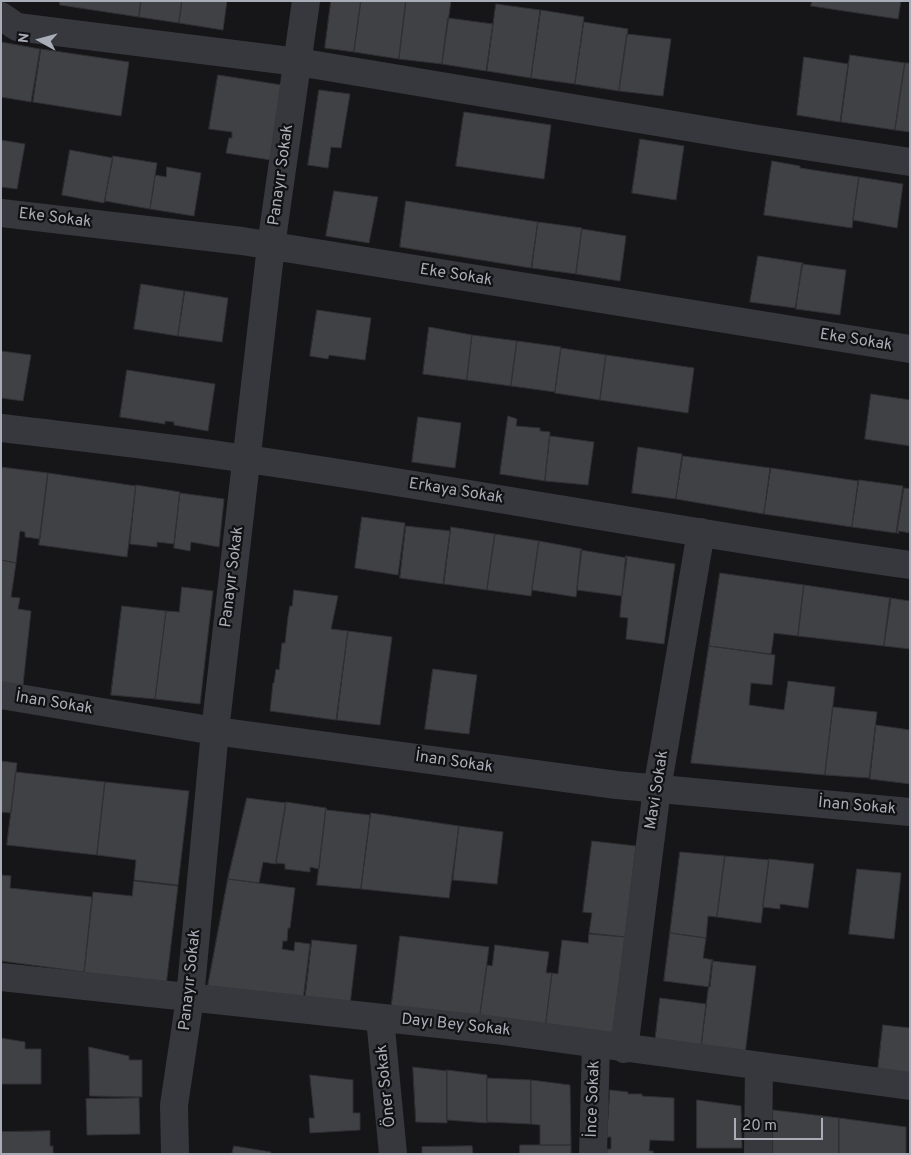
<!DOCTYPE html>
<html>
<head>
<meta charset="utf-8">
<style>
  body { margin:0 }
  #map { position:relative; width:911px; height:1155px; overflow:hidden; background:#161618; font-family:Overpass,sans-serif }
  canvas { display:block }
  .frame { position:absolute; inset:0; border:2px solid #a8adb8; pointer-events:none }
  .north { position:absolute; left:15px; top:15px; width:50px; height:50px; -webkit-text-stroke:4px #111113; paint-order:stroke; rotate:277deg; font-size:14px; font-weight:700; line-height:20px; text-align:center; color:#a8adb8 }
  .north::after { content:''; display:block; margin:auto; width:18px; height:22px; background:#a8adb8; clip-path:polygon(50% 0,100% 100%,50% 72%,0 100%) }
  .scale { position:absolute; left:734px; top:1118px; width:89px; height:22px; box-sizing:border-box; border:2px solid #a8adb8; border-top:0; padding-left:6px; font-size:15px; line-height:18px; white-space:nowrap; color:#a8adb8; -webkit-text-stroke:4px #111113; paint-order:stroke }
</style>
</head>
<body>
<div id="map">
<canvas width="911" height="1155"></canvas>
<div class="frame"></div>
<div class="north">N</div>
<div class="scale">20 m</div>
</div>
<script>
const g = document.querySelector('canvas').getContext('2d');
g.lineJoin = 'round';
function paint(path, color) { g.fillStyle = color; g.fill(path, 'evenodd'); }
function trace(path, color, width, dash) { g.strokeStyle = color; g.lineWidth = width; g.lineCap = dash ? 'butt' : 'round'; g.setLineDash(dash || []); g.stroke(path); }
function write(font, color, halo, rows, align = 'center') {
  g.font = font + ' Overpass,sans-serif'; g.lineWidth = 4.5; g.setLineDash([]); g.textBaseline = 'middle'; g.strokeStyle = halo; g.fillStyle = color; for (const [text, x, y, turn = 0] of rows) {
    g.save(); g.translate(x, y); g.rotate((+turn || 0) * Math.PI / 180); g.textAlign = isNaN(turn) ? turn : align; if (halo) g.strokeText(text, 0, 0); g.fillText(text, 0, 0); g.restore();
  }
}
const building = new Path2D(`
  M60,1h81l-2,16 -79,-12z
  M141,1h41l-3,22 -40,-6z
  M182,1h45l-4,29 -44,-7z
  M331,1h30l-7,51 -29,-4z
  M361,1h45l-7,58 -45,-7z
  M406,1h45l-9,63 -43,-5z
  M812,1h89l-3,18 -87,-13z
  M496,4l44,6 -9,68 -44,-7z
  M541,10l43,7 -9,67 -44,-6z
  M448,18l45,6 -7,47 -44,-7z
  M584,22l44,7 -9,62 -44,-7z
  M627,34l44,5 -8,57 -44,-5z
  M1,42l39,7 -9,53 -30,-5z
  M41,49l88,13 -8,54 -88,-14z
  M850,55l55,8 -10,67 -54,-8z
  M804,57l44,7 -8,58 -43,-7z
  M905,63h5v69l-15,-2z
  M218,75l70,11 -11,75 -51,-8 3,-15h3v-6l-23,-3z
  M319,90l31,4 -9,54 -10,-1 -3,21 -20,-3z
  M464,112l87,13 -7,54 -88,-13z
  M640,139l44,7 -8,54 -44,-7z
  M1,140l24,4 -8,45 -16,-2z
  M70,150l43,8 -9,45 -42,-8z
  M113,156l44,7 -7,46 -45,-8z
  M772,161l28,5v2l59,9 -7,51 -88,-13z
  M167,167l34,6 -7,43 -44,-7 5,-34 11,2z
  M859,177l44,7 -6,44 -44,-8z
  M334,191l44,6 -9,46 -43,-7z
  M406,201l132,21 -7,46 -131,-21z
  M538,222l44,6 -6,46 -44,-6z
  M582,229l44,7 -6,45 -44,-7z
  M758,256l45,7 -8,45 -45,-6z
  M802,264l44,6 -6,45 -44,-6z
  M141,284l43,7 -6,45 -44,-7z
  M185,291l43,7 -6,44 -44,-6z
  M317,310l54,8 -6,42 -36,-5 -1,4 -18,-3z
  M429,327l43,8 -5,45 -44,-6z
  M472,335l45,6 -6,45 -44,-6z
  M517,341l44,6 -6,45 -44,-6z
  M561,348l45,7 -6,45 -45,-7z
  M1,351l30,4 -8,46 -22,-3z
  M606,355l88,13 -6,45 -88,-13z
  M127,370l88,14 -7,47 -34,-6v-3l-9,-1v3l-45,-7z
  M871,394l39,6v46l-45,-7z
  M508,416l9,3 -1,7 24,2v3l10,1 -5,49 -45,-7z
  M418,417l43,6 -6,45 -43,-6z
  M550,436l44,6 -6,43 -43,-4z
  M638,447l44,7 -6,45 -44,-6z
  M683,456l87,12 -6,46 -88,-15z
  M1,467l47,6 -8,66 -15,-2v-5l-5,-1 -4,32 -15,-3z
  M771,468l87,13 -6,46 -88,-13z
  M48,473l88,13 -9,71 -88,-12z
  M859,480l44,6 -7,47 -44,-6z
  M136,485l44,7 -6,52 -17,-2v5l-27,-3z
  M904,488l6,1v44l-11,-2 -1,3 -1,-1z
  M180,493l44,6 -5,48 -28,-5 -1,9 -16,-3z
  M362,517l43,6 -7,52 -43,-7z
  M406,526l44,5 -7,53 -43,-6z
  M451,527l44,7 -8,56 -43,-6z
  M495,534l44,7 -8,55 -44,-6z
  M539,541l43,8 -6,48 -44,-7z
  M581,550l46,8 -5,38 -45,-6z
  M626,556l49,8 -11,80 -38,-5 2,-21 -8,-1z
  M1,560l15,3 -5,34 9,1 -2,11 13,2 -8,74 -22,-2z
  M720,573l84,12 -6,51 -24,-3 -3,21 -62,-8z
  M804,585l87,13 -7,48 -86,-10z
  M182,587l31,4 -13,113 -45,-5 11,-88 13,1z
  M294,590l44,6 -7,33 17,2 -12,89 -66,-9 3,-28h1l2,-14 3,1 3,-27h3l3,-26 2,-11h2z
  M890,598l20,3v48l-26,-3z
  M122,606l44,5 -11,88 -44,-4z
  M348,631l44,6 -12,88 -43,-5z
  M709,646l66,9 -3,30 -21,-2 -2,22 35,5 4,-29 47,6 -10,88 -134,-12z
  M433,669l44,6 -8,59 -44,-5z
  M833,707l44,5 -8,66 -44,-3z
  M876,725l34,5v54l-40,-5z
  M1,761l16,2 -6,50 -10,-1z
  M16,772l89,10 -8,73 -90,-10z
  M105,782l84,9 -11,94 -44,-5 2,-20 -39,-5z
  M247,798l39,5 -10,61 -13,-2 -4,21 -31,-4z
  M286,802l40,6 -7,61 -9,-2v5l-25,-3v-5l-9,-1z
  M326,808l1,2 43,5 -9,74 -44,-4z
  M371,813l88,13 -10,72 -88,-9z
  M459,826l44,6 -6,52 -44,-4z
  M592,841l44,5 -11,91 -36,-4 3,-20 -9,-1z
  M680,852l45,4 -8,61 -9,-1 -2,22 -36,-5z
  M725,856l44,4 -8,63 -44,-6z
  M769,859l45,5 -6,44 -28,-4v5l-17,-2z
  M857,869l44,4 -7,66 -45,-5z
  M1,875l10,1 -1,12 82,9 -8,75 -83,-11z
  M228,879l67,9 -5,40h-2l-1,13h-4l-1,8 12,2 1,-9 15,2 -7,56 -96,-9z
  M134,881l44,5 -12,100 -82,-13 9,-81 39,4z
  M670,933l36,5 -3,20 10,2 -3,27 -46,-6z
  M589,934l36,3 -13,101 -67,-9 7,-56 6,1 4,-34 26,3z
  M400,936l89,11 -10,74 -88,-11z
  M312,940l45,5 -7,60 -45,-5z
  M495,945l54,7 -3,21h6l-7,56 -66,-8 8,-56 5,1z
  M712,961l44,5 -11,88 -44,-5z
  M660,998l46,6 -5,44 -46,-6z
  M883,1025l27,3v45l-32,-4z
  M1,1038l24,4v7h16v35h-40z
  M89,1047l40,9v4h13v37l-52,-1z
  M413,1067l34,4v52l-31,-1z
  M447,1070l40,5v48l-40,-3z
  M310,1075l43,5v33h7v17l-50,3 -1,-15h5z
  M487,1078l44,2v44l-44,-2z
  M531,1080l39,5 1,60h-31v-20l-9,-1z
  M610,1090l18,2v2h14v2l32,2v43l-24,-1 -1,11h4v3h-46v-5h4v-12h-4z
  M139,1098l1,36 -53,1 -1,-36z
  M697,1100l44,6 1,42h-45z
  M773,1110l66,8v36h-66z
  M839,1118l67,9v27h-67z
  M50,1131v15h3v8h-52v-22z
  M520,1145h51v9h-51z
  M234,1146l37,6 -1,2h-38z
  M472,1146l1,8h-51v-7z`);
paint(building, '#404145');
trace(building, '#303034', 1);
trace(new Path2D(`
  M1,16l16,11 281,35 454,76 158,24
  M1,213l241,28 668,108
  M1,428c75,9 150,17 225,28 228,32 455,77 684,109
  M1,695l214,36 402,54 293,27
  M1,977l494,53 415,56
  M380,1018l13,136
  M624,1049l33,-260 44,-257
  M175,1154l-1,-49 16,-107 25,-267 56,-485 35,-245
  M593,1154l3,-109
  M758,1154l1,-88`), '#37383d', 28);
write('16px', '#a8adb8', '#111113', [
  ["Panayır Sokak",282,175,-82],
  ["Eke Sokak",55,219,7],
  ["Eke Sokak",456,276,9],
  ["Eke Sokak",856,341,9],
  ["Erkaya Sokak",456,492,9],
  ["Panayır Sokak",233,577,-83],
  ["İnan Sokak",54,704,9],
  ["İnan Sokak",454,763,8],
  ["Mavi Sokak",658,790,-81],
  ["İnan Sokak",857,807,5],
  ["Panayır Sokak",191,980,-84],
  ["Dayı Bey Sokak",456,1026,6],
  ["Öner Sokak",387,1086,-96],
  ["İnce Sokak",594,1099,-88]
]);
</script>
</body>
</html>
